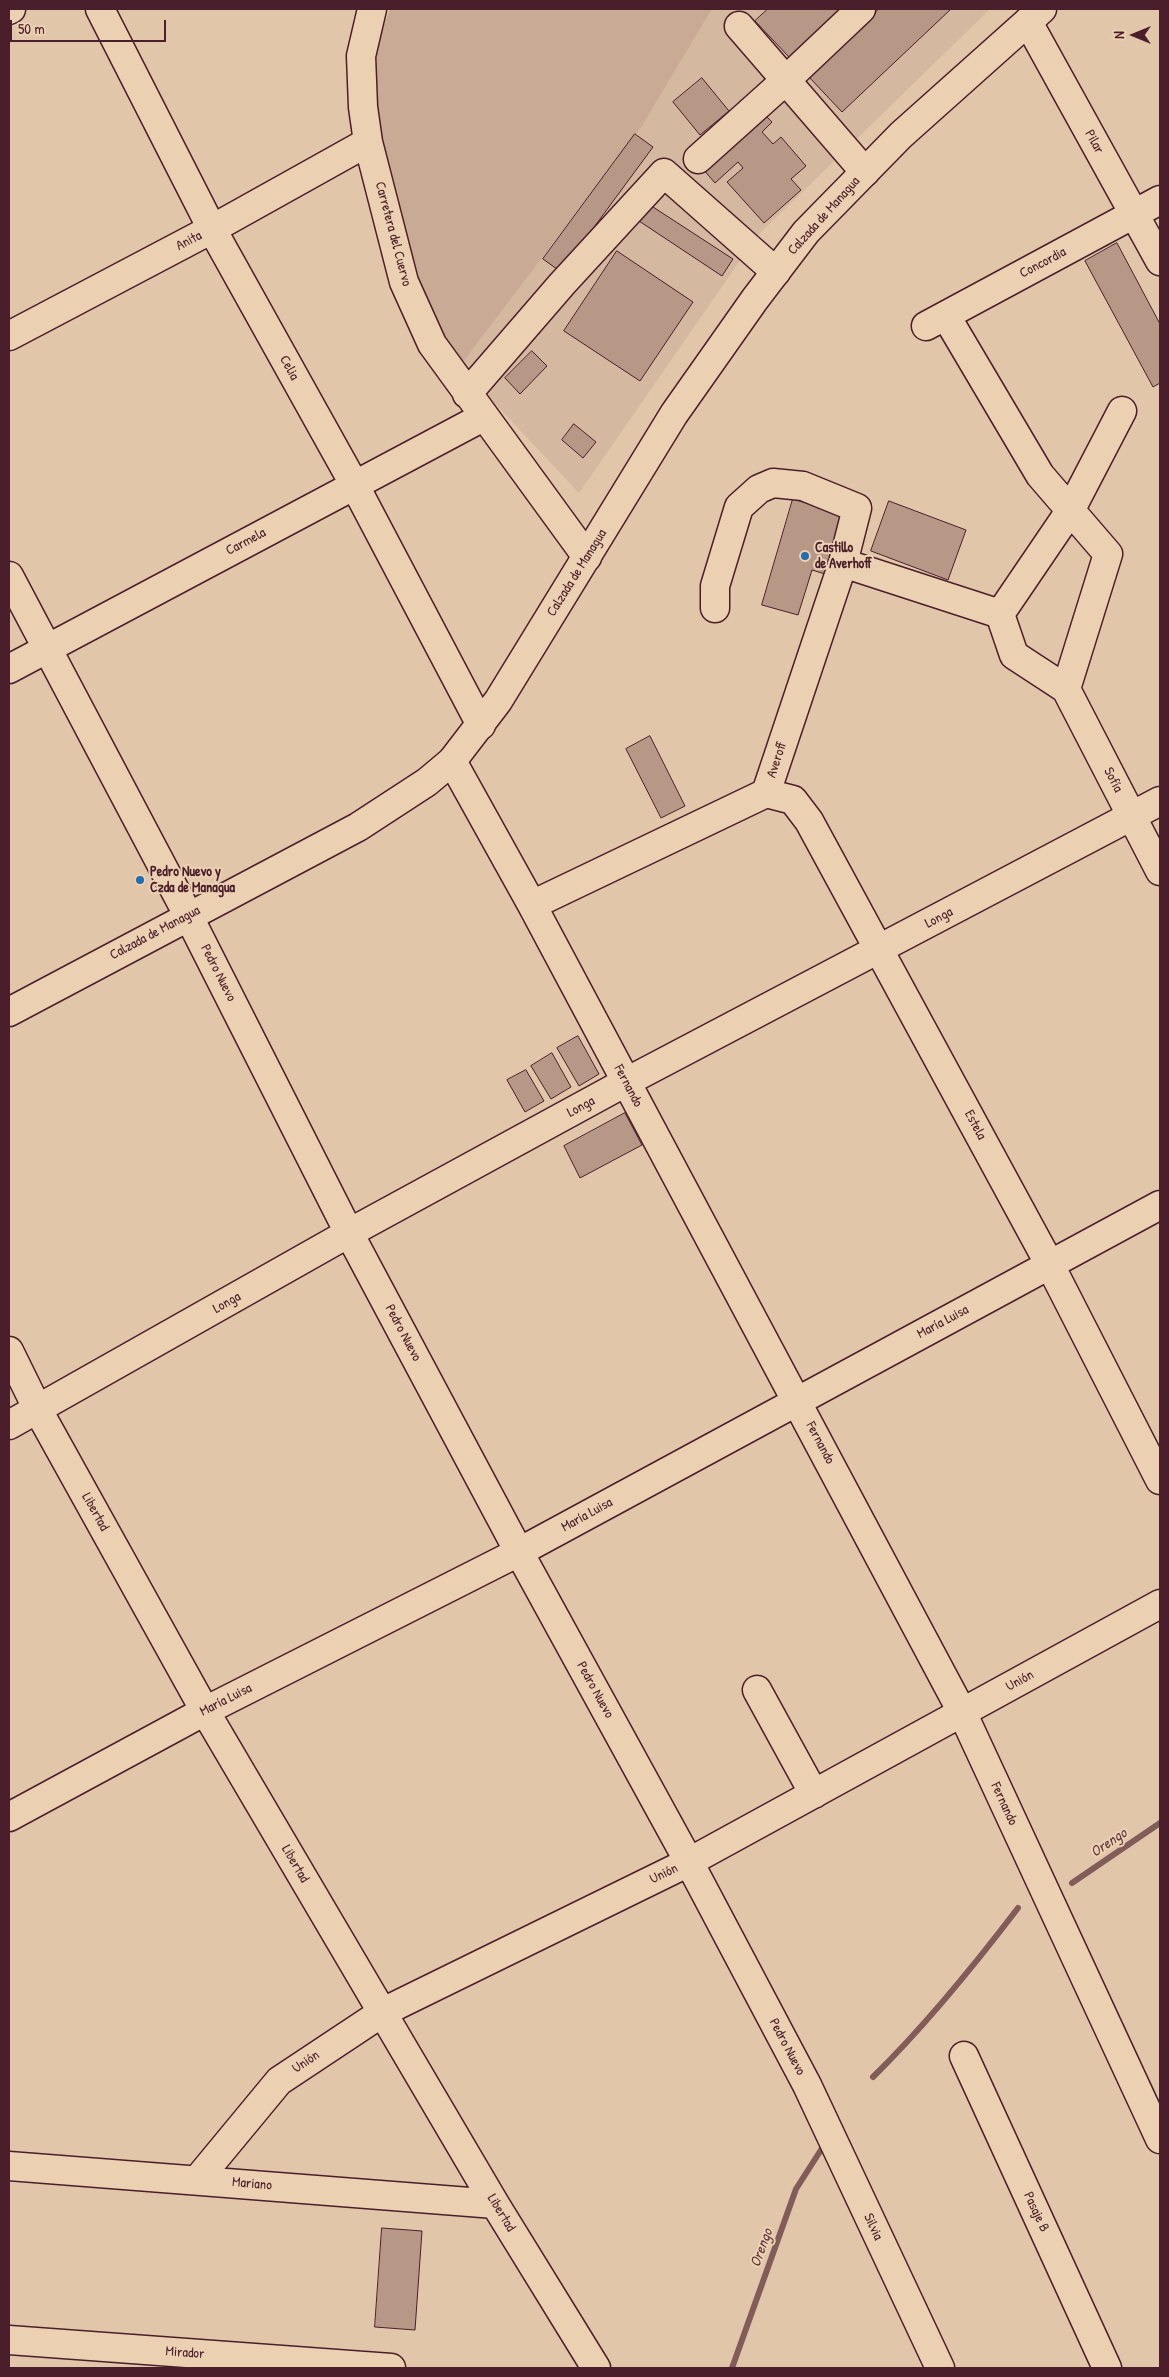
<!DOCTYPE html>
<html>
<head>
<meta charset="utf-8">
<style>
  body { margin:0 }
  #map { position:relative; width:1169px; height:2377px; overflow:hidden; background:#e1c6aa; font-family:"Patrick Hand",sans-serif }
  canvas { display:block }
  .frame { position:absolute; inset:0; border:10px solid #4a1f2b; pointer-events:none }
  .north { position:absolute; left:1109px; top:10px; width:50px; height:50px; -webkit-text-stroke:4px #ebd1b2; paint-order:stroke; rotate:270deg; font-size:14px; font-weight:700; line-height:20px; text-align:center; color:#4a1f2b }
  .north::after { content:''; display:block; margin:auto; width:18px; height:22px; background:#4a1f2b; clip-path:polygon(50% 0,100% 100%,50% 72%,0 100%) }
  .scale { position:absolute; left:10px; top:20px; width:156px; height:22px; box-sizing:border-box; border:2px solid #4a1f2b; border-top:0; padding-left:6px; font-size:15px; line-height:18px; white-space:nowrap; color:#4a1f2b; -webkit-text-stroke:4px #ebd1b2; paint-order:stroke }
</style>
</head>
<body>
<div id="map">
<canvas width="1169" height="2377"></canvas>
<div class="frame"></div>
<div class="north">N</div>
<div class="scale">50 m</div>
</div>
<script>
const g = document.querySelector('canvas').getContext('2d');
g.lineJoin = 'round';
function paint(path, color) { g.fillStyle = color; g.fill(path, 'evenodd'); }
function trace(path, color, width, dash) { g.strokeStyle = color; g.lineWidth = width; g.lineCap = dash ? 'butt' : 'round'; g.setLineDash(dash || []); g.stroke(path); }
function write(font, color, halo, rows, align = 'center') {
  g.font = font + ' "Patrick Hand",sans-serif'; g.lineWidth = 4; g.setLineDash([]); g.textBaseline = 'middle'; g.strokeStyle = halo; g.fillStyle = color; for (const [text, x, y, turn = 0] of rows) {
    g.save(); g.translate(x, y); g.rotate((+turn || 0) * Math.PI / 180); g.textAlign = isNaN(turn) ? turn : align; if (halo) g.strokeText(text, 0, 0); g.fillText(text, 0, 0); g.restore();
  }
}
paint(new Path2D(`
  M712,9h278l-233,227 -178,257 -119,-127 182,-240z`), '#d4b89f');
paint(new Path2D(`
  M390,9h322l-70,117 -182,240 -38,-58 -48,-182 -1,-44 4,-38z`), '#c8aa95');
trace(new Path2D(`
  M1072,1883l88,-60
  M873,2077c53,-52 100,-110 145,-169
  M732,2368l64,-179 30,-47`), '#815c59', 6);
const building = new Path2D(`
  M768,9h72l-51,48 -34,-36z
  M879,9h72l-109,103 -34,-36z
  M702,78l27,33 -29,24 -27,-33z
  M764,114l8,8 -10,10 11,12 8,-7 25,29 -15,13 10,11 -37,33 -37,-41 16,-14 -5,-6 -23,21 -12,-14z
  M635,134l18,13 -92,125 -18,-13z
  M650,205l83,54 -11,17 -83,-55z
  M1117,243l43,81v59l-7,4 -68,-126z
  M617,251l76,51 -53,79 -76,-50z
  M532,351l15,15 -27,28 -15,-16z
  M574,424l22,18 -13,16 -21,-18z
  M793,499l52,16 -17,60 -16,-5 -14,45 -36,-10z
  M889,501l77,29 -18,50 -77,-29z
  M650,736l35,70 -24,12 -35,-69z
  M578,1036l21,38 -20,12 -22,-38z
  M552,1053l19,34 -20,12 -20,-33z
  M526,1070l18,31 -19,11 -18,-32z
  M625,1113l17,32 -62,33 -16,-32z
  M382,2228l40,3 -7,99 -40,-3z`);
paint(building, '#b79786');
trace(building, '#4a1f2b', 1);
const minor = new Path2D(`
  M100,9l112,220 142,255 127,241
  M372,9l-11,47 2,51 5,35 36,140 28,62 155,213
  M9,10l2,-1
  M1028,22l132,239
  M739,26l126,146
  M698,159l88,-79 75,-71
  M946,316l94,159 68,79 -42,135
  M926,326l234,-126
  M9,336l203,-107 156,-87
  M467,394l95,-110 102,-111 112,99
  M843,563l157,51 14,41 52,34
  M9,576l179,339 161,318 170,319 170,310 118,223 133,283
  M1000,614l70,-103 52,-100
  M9,669l474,-252
  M1066,689l94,182
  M452,761l80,144 430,807 198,427
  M766,793l27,7 16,21 241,444 110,215
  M532,905l234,-112 77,-230 14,-55 -54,-22 -30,-3 -14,6 -20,18 -24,79v22
  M9,1351l29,59 167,301 290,493 101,164
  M9,1425l340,-192 277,-151 534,-281
  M757,1690l57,104
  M9,1817l196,-106 314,-159 641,-347
  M964,2056l143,312
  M9,2166l486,38
  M198,2179l81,-98 104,-69 306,-150 471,-258
  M9,2340l382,28`);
const major = new Path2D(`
  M9,1012l349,-185 69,-45 25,-21 46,-60 176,-287 81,-115 51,-67 95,-97 141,-126`);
trace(minor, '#4a1f2b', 31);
trace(major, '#4a1f2b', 31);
trace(minor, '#ebd1b2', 28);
trace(major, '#ebd1b2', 28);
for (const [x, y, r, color] of [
  [805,556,5,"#1f6fb2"],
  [140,880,5,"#1f6fb2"]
]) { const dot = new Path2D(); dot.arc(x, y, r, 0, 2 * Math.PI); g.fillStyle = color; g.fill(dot); trace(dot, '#ebd1b2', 2); }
write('14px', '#4a1f2b', '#ebd1b2', [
  ["Pilar",1094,142,61],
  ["Calzada de Managua",824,216,-48],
  ["Carretera del Cuervo",393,234,75],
  ["Anita",189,241,-28],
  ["Concordia",1043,263,-28],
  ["Celia",289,368,61],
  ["Carmela",246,542,-28],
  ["Calzada de Managua",577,573,-58],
  ["Averoff",777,760,-72],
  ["Sofía",1113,780,63],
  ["Longa",939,918,-28],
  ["Calzada de Managua",155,933,-28],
  ["Pedro Nuevo",218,973,63],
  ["Fernando",628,1086,62],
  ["Longa",581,1107,-29],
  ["Estela",975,1125,62],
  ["Longa",227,1303,-30],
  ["María Luisa",943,1322,-28],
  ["Pedro Nuevo",403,1333,62],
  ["Fernando",820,1443,62],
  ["Libertad",95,1512,61],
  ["María Luisa",587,1515,-29],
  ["Unión",1020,1681,-29],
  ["Pedro Nuevo",595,1690,61],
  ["María Luisa",226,1700,-27],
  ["Fernando",1004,1804,65],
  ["Libertad",295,1864,60],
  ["Unión",664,1874,-26],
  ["Pedro Nuevo",787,2047,62],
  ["Unión",306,2062,-34],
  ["Mariano",252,2184,5],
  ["Pasaje B",1036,2212,65],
  ["Libertad",501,2213,59],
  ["Silvia",873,2227,65],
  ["Mirador",185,2353,4]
]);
write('bold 14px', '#4a1f2b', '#ebd1b2', [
  ["Castillo",815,548],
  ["de Averhoff",815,564],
  ["Pedro Nuevo y",150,872],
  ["Czda de Managua",150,888]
], 'left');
write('italic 15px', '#61383e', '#ebd1b2', [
  ["Orengo",1109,1843,-34],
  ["Orengo",762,2248,-70]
]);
</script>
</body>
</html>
